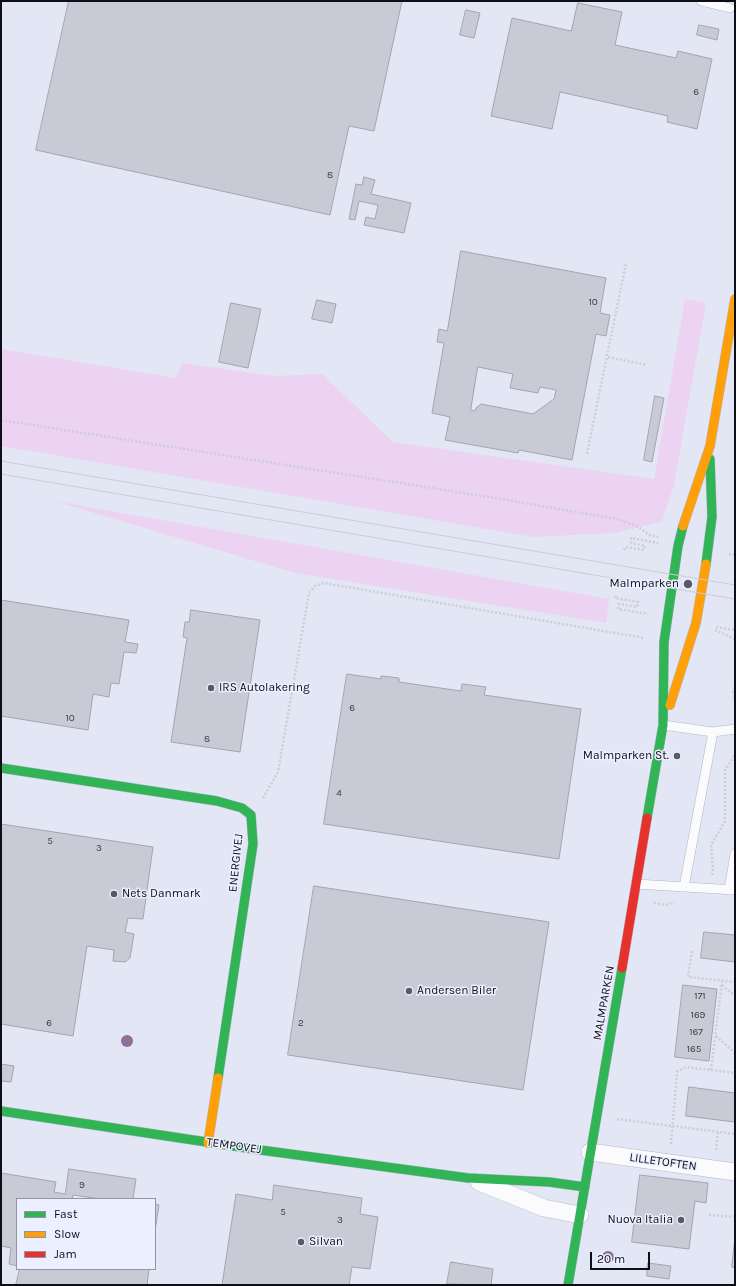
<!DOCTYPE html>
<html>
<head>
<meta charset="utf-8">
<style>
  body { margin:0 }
  #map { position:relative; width:736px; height:1286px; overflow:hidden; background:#e3e6f5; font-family:Karla,sans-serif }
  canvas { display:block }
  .frame { position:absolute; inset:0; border:2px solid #0d0e17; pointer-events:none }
  .legend { position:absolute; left:16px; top:1198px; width:140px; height:72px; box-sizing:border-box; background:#ebefff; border:1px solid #9295a2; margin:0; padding:5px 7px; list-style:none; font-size:12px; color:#0d0e17 }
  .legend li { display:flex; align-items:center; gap:8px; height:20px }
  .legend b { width:20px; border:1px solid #9295a2 }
  .scale { position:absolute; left:590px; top:1252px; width:60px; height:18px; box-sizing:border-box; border:2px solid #0d0e17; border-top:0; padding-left:5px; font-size:12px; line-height:14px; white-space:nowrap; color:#0d0e17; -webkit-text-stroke:3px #ebefff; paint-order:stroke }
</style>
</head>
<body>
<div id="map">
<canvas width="736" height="1286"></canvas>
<div class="frame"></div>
<ul class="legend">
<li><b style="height:5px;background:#30b455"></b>Fast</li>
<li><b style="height:5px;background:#ff9f0a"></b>Slow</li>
<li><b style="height:5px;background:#e5322d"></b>Jam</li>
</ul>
<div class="scale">20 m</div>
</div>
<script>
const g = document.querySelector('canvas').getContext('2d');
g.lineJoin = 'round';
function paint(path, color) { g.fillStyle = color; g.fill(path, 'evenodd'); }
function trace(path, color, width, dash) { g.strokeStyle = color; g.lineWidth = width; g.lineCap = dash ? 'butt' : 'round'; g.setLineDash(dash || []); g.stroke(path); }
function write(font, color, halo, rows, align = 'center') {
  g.font = font + ' Karla,sans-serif'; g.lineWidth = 3; g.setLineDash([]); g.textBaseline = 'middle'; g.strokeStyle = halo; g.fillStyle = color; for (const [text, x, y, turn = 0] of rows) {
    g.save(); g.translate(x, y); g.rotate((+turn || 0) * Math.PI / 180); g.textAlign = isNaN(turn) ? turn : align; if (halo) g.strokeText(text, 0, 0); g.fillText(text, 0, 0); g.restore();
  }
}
paint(new Path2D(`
  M685,299l21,4 -32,182 -12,36 -46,12 -83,4 -532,-91v-97l175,29 6,-15 92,13 48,-2 71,68 261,37z
  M54,501l555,98 -3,24 -311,-50z`), '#ecd3f1');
const building = new Path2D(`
  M69,1h333l-28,130 -25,-5 -19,89 -294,-65z
  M578,3l44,9 -7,33 61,13 2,-7 34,8 -15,70 -30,-7 1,-6 -108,-24 -8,37 -61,-13 21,-98 59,13z
  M466,10l14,3 -6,25 -14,-3z
  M699,25l20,4 -2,11 -20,-5z
  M364,177l11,3 -4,14 40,9 -7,30 -40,-8 2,-8 9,2 3,-14 -19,-4 -4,19 -6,-1 7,-35 6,1z
  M461,251l145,27 -6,35 10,2 -4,21 -10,-2 -24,126 -53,-10 -1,3 -73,-13 5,-23 -18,-4 12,-70 -7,-1 2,-13 8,2zM478,367l35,7 -3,14 28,5 2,-6 16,3 -2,9 -21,15 -52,-10 -5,4 -1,3 -4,-1z
  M317,300l19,4 -4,19 -20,-4z
  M231,303l30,6 -13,59 -29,-6z
  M655,396l9,2 -12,64 -8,-2z
  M1,600l128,20 -4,22 13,2 -2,9 -12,-1 -5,32 -8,-1 -2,14 -16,-3 -5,36 -87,-14z
  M191,610l69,10 -20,132 -69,-10 16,-104 -4,-1 2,-15h4z
  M347,674l34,5v-3l18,2v4l62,9 1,-7 24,3 -2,8 97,14 -22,150 -235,-35z
  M1,824l152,23 -10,72 -15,-1 -3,14 9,2 -4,24 -5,4 -12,-1 1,-11 -27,-4 -14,90 -72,-12z
  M314,886l235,36 -26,168 -235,-35z
  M704,932l31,3v27l-34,-4z
  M683,985l34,4 -8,72 -34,-4z
  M1,1064l13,2 -3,16 -10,-1z
  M689,1087l46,6v29l-49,-6z
  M69,1169l67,10 -3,20h-33l-27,-4 -1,4h-55v67l-8,-2 2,-16 -10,-2v-73l55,9 -2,10 11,2z
  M640,1175l68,8 -2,20 -11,-2 -6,48 -57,-7z
  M274,1185l88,13 -2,16 18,3 -8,52 -18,-2 -3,18h-127l14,-91 36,6z
  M155,1204l4,1 -4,26z
  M735,1238v30l-3,-1z
  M451,1262l42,7 -2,16 -44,-1z
  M648,1263l23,3 -2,13 -22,-3z
  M20,1269h129l-2,16h-131z`);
paint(building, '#cac9d6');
trace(building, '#a4a4af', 1);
const lane = new Path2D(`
  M701,1l29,7
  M663,725l50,7 22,-3
  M636,884l99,6
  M684,887l29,-155
  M729,890l6,-36`);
const street = new Path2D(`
  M590,1152l145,20
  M479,1182l65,26 36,7`);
const fast = new Path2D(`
  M706,564l6,-47 -2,-58
  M1,768l216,33 25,7 9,7 2,29 -35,234
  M647,818l16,-93 1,-83 14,-96 5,-20
  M1,1111l252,38 215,29 81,4 36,5
  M568,1285l54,-317`);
const slow = new Path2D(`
  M683,526l27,-80 25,-147
  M670,705l26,-82 10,-59
  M208,1143l10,-65`);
const jam = new Path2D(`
  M622,968l25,-150`);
trace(lane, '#b3b6c1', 10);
trace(street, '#b3b6c1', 18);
trace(fast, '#b3b6c1', 10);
trace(slow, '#b3b6c1', 10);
trace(jam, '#b3b6c1', 10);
trace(new Path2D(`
  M608,357l39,8
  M1,420l494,78 122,21 22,8 10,8 10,2
  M587,454l39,-191
  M624,550l1,-3 19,3 1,-4 -14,-3v-5l27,5
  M729,554l6,1
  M616,596l-1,2 23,4 -1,5 -18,-3 -1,5 30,5
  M735,619v5
  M716,627l19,3
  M715,630l20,9
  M735,688l-2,3 2,11
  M263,798l15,-26 31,-179 6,-7 9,-3 320,55
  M712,875l1,-3 -2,-27 14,-24v-51l10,-15
  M654,903l11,2 9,-3
  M692,951l-4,26 47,5
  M722,985l13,11
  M716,1036l19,17
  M711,1070l11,-89
  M617,1119l118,15
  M671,1144l6,-72 9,-5 49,6
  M716,1150l2,-18
  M709,1215l26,2`), '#ceced2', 2.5, [2, 2]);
trace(lane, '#fbfbfe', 9);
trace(street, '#fbfbfe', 17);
trace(fast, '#30b455', 9);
trace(slow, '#ff9f0a', 9);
trace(jam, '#e5322d', 9);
trace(new Path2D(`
  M1,461l734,124
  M1,474l734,125`), '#ccccd0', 1);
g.fillStyle = '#906f98';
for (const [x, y] of [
  [127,1041],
  [608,1257]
]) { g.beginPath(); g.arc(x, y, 6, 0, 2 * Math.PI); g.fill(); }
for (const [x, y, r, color] of [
  [688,584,5,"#585a65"],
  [211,688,4,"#585a65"],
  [677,756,4,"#585a65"],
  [114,894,4,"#585a65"],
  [409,991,4,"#585a65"],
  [681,1220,4,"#585a65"],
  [301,1242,4,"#585a65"]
]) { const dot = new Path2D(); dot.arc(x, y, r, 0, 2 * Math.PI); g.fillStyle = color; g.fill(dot); trace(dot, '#ebefff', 1.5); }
write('10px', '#3c3d47', null, [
  ["6",696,92],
  ["8",330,175],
  ["10",593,302],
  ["6",352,708],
  ["10",70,718],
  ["8",207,739],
  ["4",339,793],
  ["5",50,841],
  ["3",99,848],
  ["171",700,996],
  ["169",698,1015],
  ["6",49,1023],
  ["2",301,1023],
  ["167",696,1032],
  ["165",694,1049],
  ["9",82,1185],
  ["5",283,1212],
  ["3",340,1220]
]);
write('12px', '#0d0e17', '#ebefff', [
  ["Malmparken",679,584,"right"],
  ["IRS Autolakering",219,688],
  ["Malmparken St.",669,756,"right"],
  ["Nets Danmark",122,894],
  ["Andersen Biler",417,991],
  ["Nuova Italia",673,1220,"right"],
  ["Silvan",309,1242]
], 'left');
write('12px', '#0d0e17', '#ebefff', [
  ["ENERGIVEJ",236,863,-84],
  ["MALMPARKEN",604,1003,-80],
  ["TEMPOVEJ",234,1146,8],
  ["LILLETOFTEN",663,1162,8]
]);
</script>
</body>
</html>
